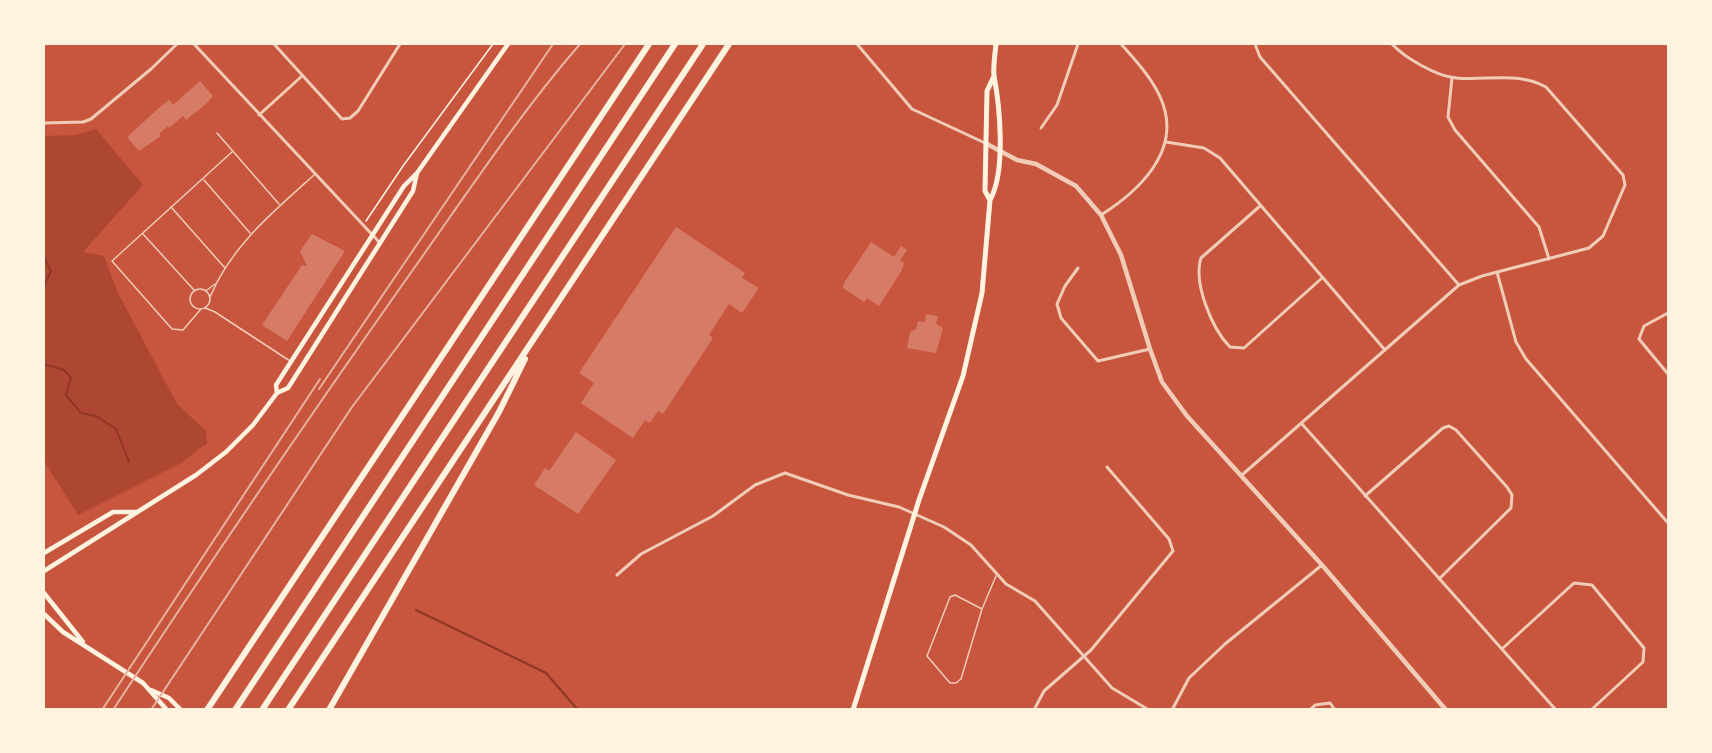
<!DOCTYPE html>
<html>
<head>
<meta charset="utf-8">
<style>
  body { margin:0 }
  #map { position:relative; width:1712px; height:753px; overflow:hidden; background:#c8553d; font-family:Mulish,sans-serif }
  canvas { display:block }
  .frame { position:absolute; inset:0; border:45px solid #fff3e0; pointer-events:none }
</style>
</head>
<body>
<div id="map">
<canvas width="1712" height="753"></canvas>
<div class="frame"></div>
</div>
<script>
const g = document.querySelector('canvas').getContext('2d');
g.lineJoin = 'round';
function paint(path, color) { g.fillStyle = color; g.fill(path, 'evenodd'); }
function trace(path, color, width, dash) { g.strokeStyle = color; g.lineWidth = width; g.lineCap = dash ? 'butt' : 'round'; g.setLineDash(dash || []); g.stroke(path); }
paint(new Path2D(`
  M96,129l47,56 -60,67 21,4 14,37 59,111 29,27 1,12 -26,20 -103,52 -34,-54v-325l32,-1z`), '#ae4732');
trace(new Path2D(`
  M44,257l7,14 -7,15
  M44,364l20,6 7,8 -5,17 15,18 15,3 20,13 13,33
  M416,610l130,63 32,37`), '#8f3625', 2);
paint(new Path2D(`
  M200,81l13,15 -7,8 -20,16 -3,-4 -14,12 -1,-2 -9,8 2,2 -22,15 -12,-14 33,-30 9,-7 4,5z
  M676,227l69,46 -3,5 17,10 -17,25 -13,-9 -20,31 4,3 -50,76 -5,-3 -8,12 -5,-3 -12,18 -52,-35 13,-20 -15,-10z
  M312,234l33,17 -58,90 -25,-16 40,-60 5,1 -7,-15z
  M871,242l23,15 7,-11 6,4 -7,10 4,3 -2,7 -23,36 -12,-8 -3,4 -21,-14 1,-5z
  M926,314l12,2 -2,8 7,4 -7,25 -29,-5 3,-16 6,-3 2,-8 7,1z
  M576,432l40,28 -38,54 -44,-29 11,-17 4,3z`), '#d67c66');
trace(new Path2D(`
  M366,221l37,-55 90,-122`), '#fff3e0', 1.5);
trace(new Path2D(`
  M217,133l62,71
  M204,180l46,53
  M171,207l54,61
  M143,234l51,56
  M190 299a10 10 0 1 1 20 0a10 10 0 1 1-20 0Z
  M207,290l8,-6
  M210,297c21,-51 64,-86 104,-122
  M205,308l10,4 75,49
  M201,309l-18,21 -11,-1 -60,-68 121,-110
  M982,609l-27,-14 -5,2 -23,59 23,27h6l5,-4 21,-70 14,-33`), '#f1ccb7', 1.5);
trace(new Path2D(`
  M194,44l186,199
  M274,44l68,75 8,-1 8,-7 42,-67
  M857,44l55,65 73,34
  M1255,44l5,13 199,228
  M1452,78l-4,39 7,13 84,97 10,32
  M259,115l43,-39
  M44,123l39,-1 8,-3 60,-50 26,-25
  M1041,128l16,-23 21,-61
  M1166,142l38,6 16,10 165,192
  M1260,206l-59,52c-8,25 11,71 29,89l14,1 78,-70
  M1101,215c38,-24 79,-63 62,-111 -8,-23 -27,-43 -42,-60
  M1078,268l-13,18 -8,18 4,14 37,43 52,-12
  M1497,272l19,70 10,17 142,164
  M1668,313l-24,13 -5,13 29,35
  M1302,424l254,286
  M1242,475l217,-190 23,-9 107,-28 14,-12 22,-51 -2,-10 -77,-88c-29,-16 -59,-6 -90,-9 -20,-2 -51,-20 -64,-34
  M1365,496l78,-68 6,-2 7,4 51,57 5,8 -1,13 -72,71
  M617,575l24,-21 72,-38 42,-31 30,-12 63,22 51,12 45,20 27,18 35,39 29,17 77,87 37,22
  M1503,648l71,-65 18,2 52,63 -1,14 -52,48
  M1034,710l10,-19 47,-41 82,-99 -4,-12 -62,-72
  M1172,710l17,-32 36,-34 97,-79
  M1310,710l5,-5 15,-2 5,7`), '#f1ccb7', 3);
trace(new Path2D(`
  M987,144l30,16 19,4 40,22 25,29 20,40 29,94 12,33 25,34 135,149 124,145`), '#f1ccb7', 4.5);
trace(new Path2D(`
  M277,393l-1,-8 128,-199 13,-13 91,-129
  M44,553l69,-41h23
  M44,571l152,-96 30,-23 27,-27 24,-32 11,-5 125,-197 4,-18
  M44,593l39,49
  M44,614l19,18 80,51 24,27
  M151,690l18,8 12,12`), '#fff3e0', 4.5);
trace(new Path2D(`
  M990,200l-5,-9 2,-100 7,-15
  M853,710l66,-210 44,-124 19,-83 8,-93c16,-28 10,-93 4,-124 -1,-10 1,-22 2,-32`), '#fff3e0', 5);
trace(new Path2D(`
  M207,710l442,-666
  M235,710l440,-666
  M262,710l441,-666
  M288,710l441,-666
  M329,710l170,-298 26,-53`), '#fff3e0', 6);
trace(new Path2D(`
  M319,389l234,-345
  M102,710l218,-331
  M113,710c95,-145 192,-287 292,-429 57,-80 111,-163 175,-237
  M151,710l201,-303 273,-363`), '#e9b49f', 2);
</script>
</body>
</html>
